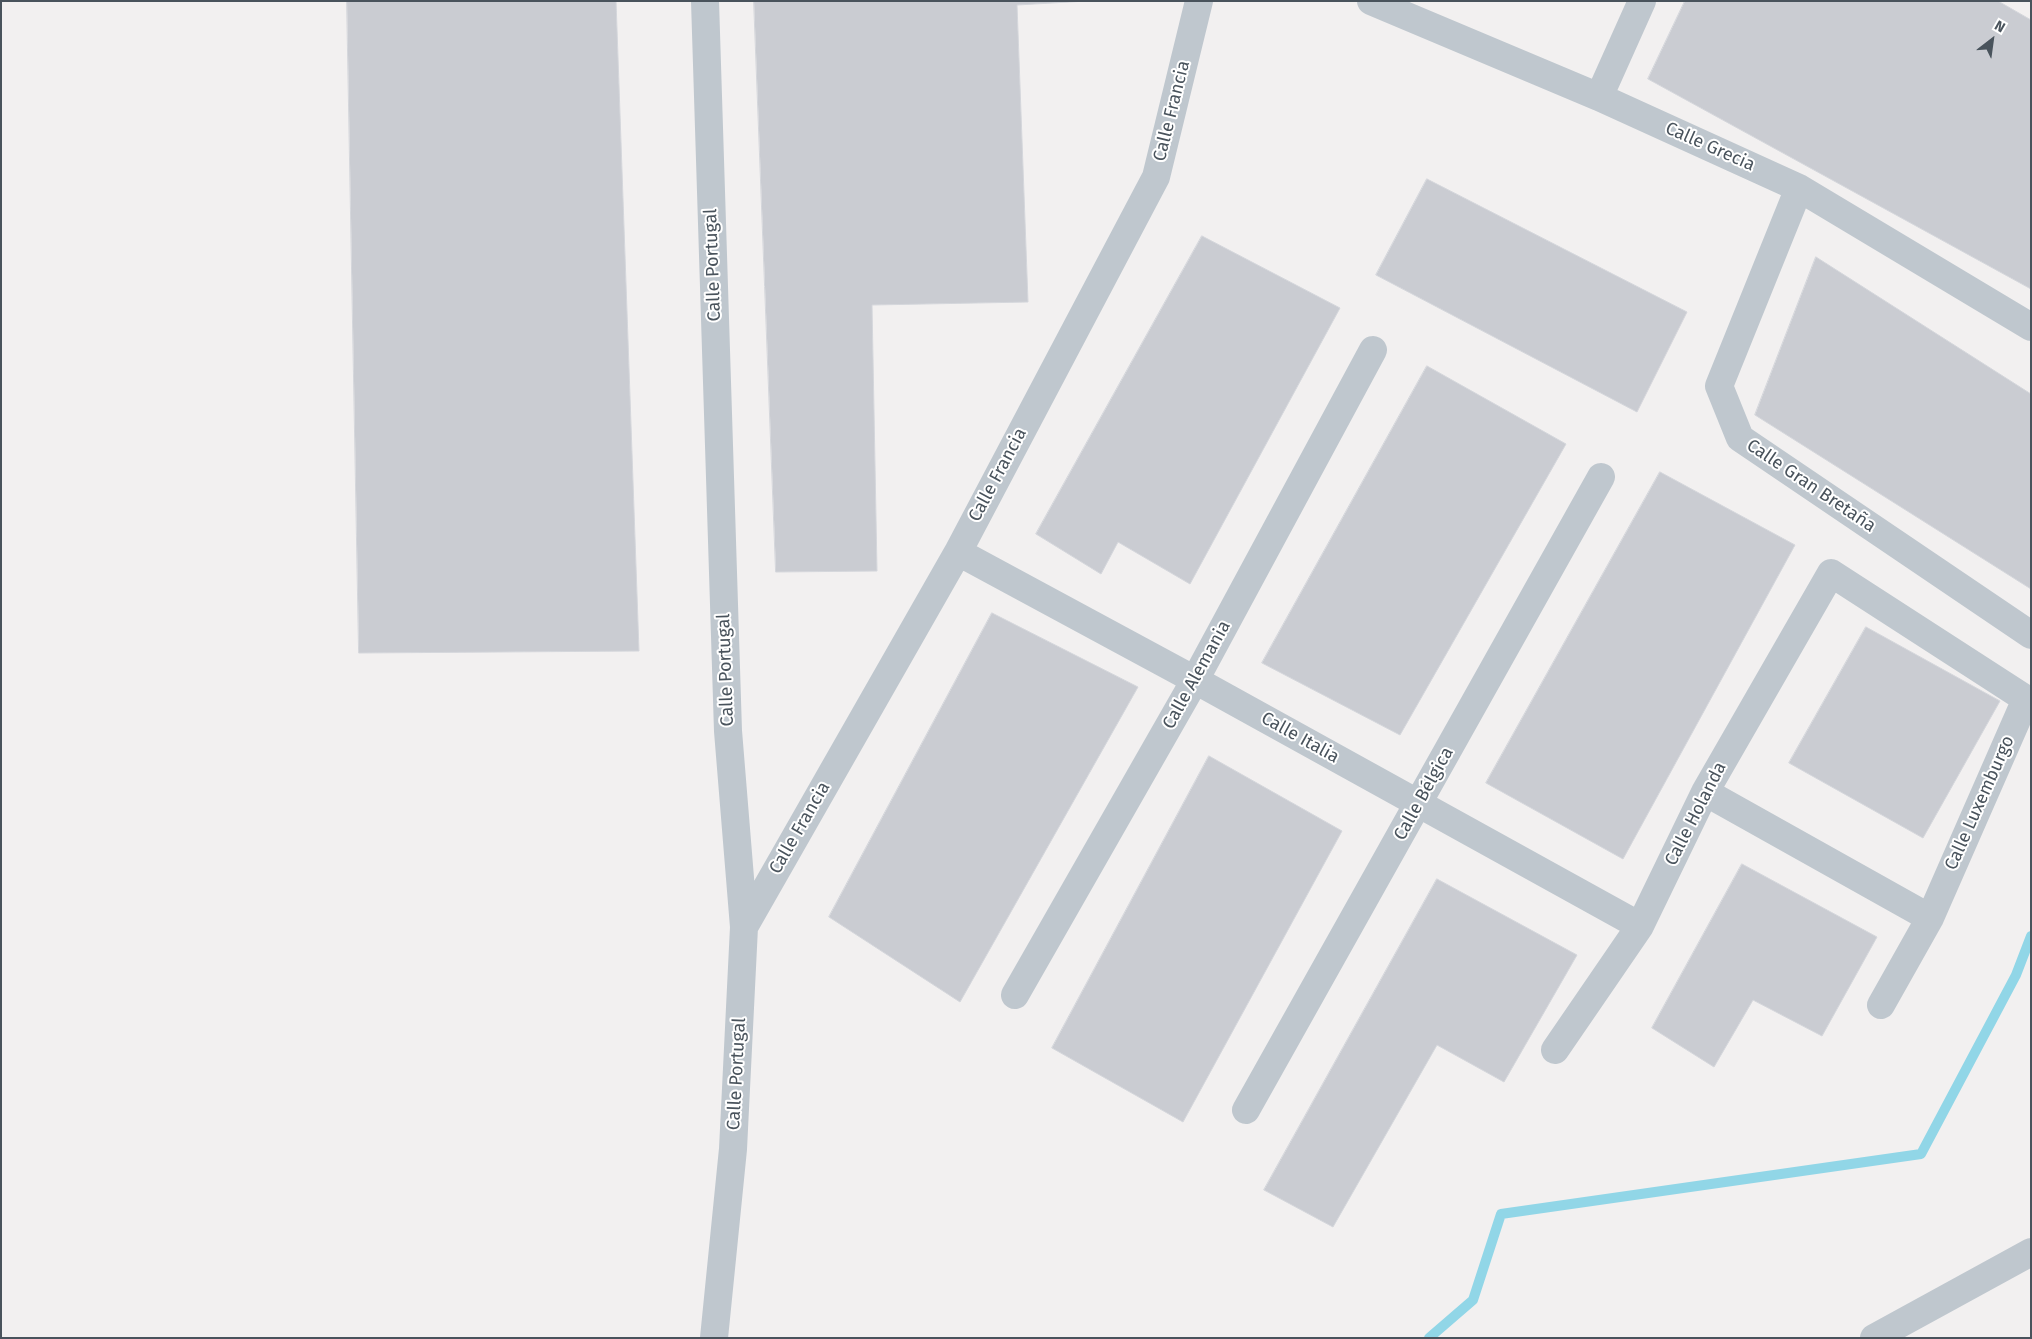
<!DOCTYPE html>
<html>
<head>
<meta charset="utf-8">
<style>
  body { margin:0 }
  #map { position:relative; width:2032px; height:1339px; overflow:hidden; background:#f2f0f0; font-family:"Fira Sans",sans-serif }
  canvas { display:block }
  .frame { position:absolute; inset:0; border:2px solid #49535c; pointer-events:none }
  .north { position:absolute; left:1967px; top:15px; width:50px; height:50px; -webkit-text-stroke:4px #fff; paint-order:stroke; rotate:30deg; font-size:14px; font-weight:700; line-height:20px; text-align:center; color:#49535c }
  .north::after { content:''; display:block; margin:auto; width:18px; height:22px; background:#49535c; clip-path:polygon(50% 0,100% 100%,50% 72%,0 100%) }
</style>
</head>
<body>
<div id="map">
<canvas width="2032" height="1339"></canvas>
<div class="frame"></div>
<div class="north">N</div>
</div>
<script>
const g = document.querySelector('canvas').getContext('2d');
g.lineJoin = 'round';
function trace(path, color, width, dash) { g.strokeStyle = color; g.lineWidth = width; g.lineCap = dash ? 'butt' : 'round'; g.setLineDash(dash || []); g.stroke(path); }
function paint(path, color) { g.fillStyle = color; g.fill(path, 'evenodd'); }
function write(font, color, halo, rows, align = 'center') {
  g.font = font + ' "Fira Sans",sans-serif'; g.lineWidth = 4; g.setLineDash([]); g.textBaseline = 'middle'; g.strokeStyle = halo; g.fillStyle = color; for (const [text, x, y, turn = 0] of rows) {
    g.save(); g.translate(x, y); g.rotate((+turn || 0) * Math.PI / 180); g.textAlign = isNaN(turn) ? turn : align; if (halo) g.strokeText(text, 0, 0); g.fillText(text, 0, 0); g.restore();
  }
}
trace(new Path2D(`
  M1429,1338l44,-38 28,-86 420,-60 95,-179 15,-39`), '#91d6e7', 10);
const building = new Path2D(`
  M347,1h269l23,650 -280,2z
  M754,1h333l-70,4 11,297 -156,3 5,266 -101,1z
  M1685,1h313l33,19v269l-383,-210z
  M1427,179l260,133 -50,100 -261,-137z
  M1202,236l138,72 -150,276 -72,-42 -17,32 -65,-40z
  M1816,257l215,137v195l-276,-174z
  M1427,366l139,78 -166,291 -138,-72z
  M1660,472l135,73 -172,314 -137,-76z
  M992,613l146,74 -178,315 -131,-85z
  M1866,627l134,74 -77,137 -134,-75z
  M1209,756l133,75 -159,291 -131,-74z
  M1742,864l135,73 -55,99 -69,-36 -39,67 -62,-39z
  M1437,879l140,76 -73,127 -67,-37 -104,182 -69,-37z`);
paint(building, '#caccd2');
trace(building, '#d4d6db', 1);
trace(new Path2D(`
  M705,1l23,730 16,196 -11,222 -19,189
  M1371,1l228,96 200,91 232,139
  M1599,97l43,-96
  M1799,188l-80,198 21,52 291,197
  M958,552l237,128 445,246
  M1705,792l225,126
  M744,927l214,-375 198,-375 43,-176
  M1015,995l180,-315 178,-330
  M1555,1050l85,-124 65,-134 126,-219 195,126 -96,219 -49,87
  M1246,1110l355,-633
  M1874,1338l157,-86`), '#bfc7ce', 28);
write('18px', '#49535c', '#fff', [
  ["Calle Francia",1172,111,-76],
  ["Calle Grecia",1710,147,24],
  ["Calle Portugal",713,265,-92],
  ["Calle Francia",998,475,-62],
  ["Calle Gran Bretaña",1811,486,34],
  ["Calle Portugal",726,670,-92],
  ["Calle Alemania",1197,675,-61],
  ["Calle Italia",1300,738,29],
  ["Calle Bélgica",1424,794,-61],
  ["Calle Luxemburgo",1980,803,-66],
  ["Calle Holanda",1696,814,-63],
  ["Calle Francia",800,828,-60],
  ["Calle Portugal",737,1074,-87]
]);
</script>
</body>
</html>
